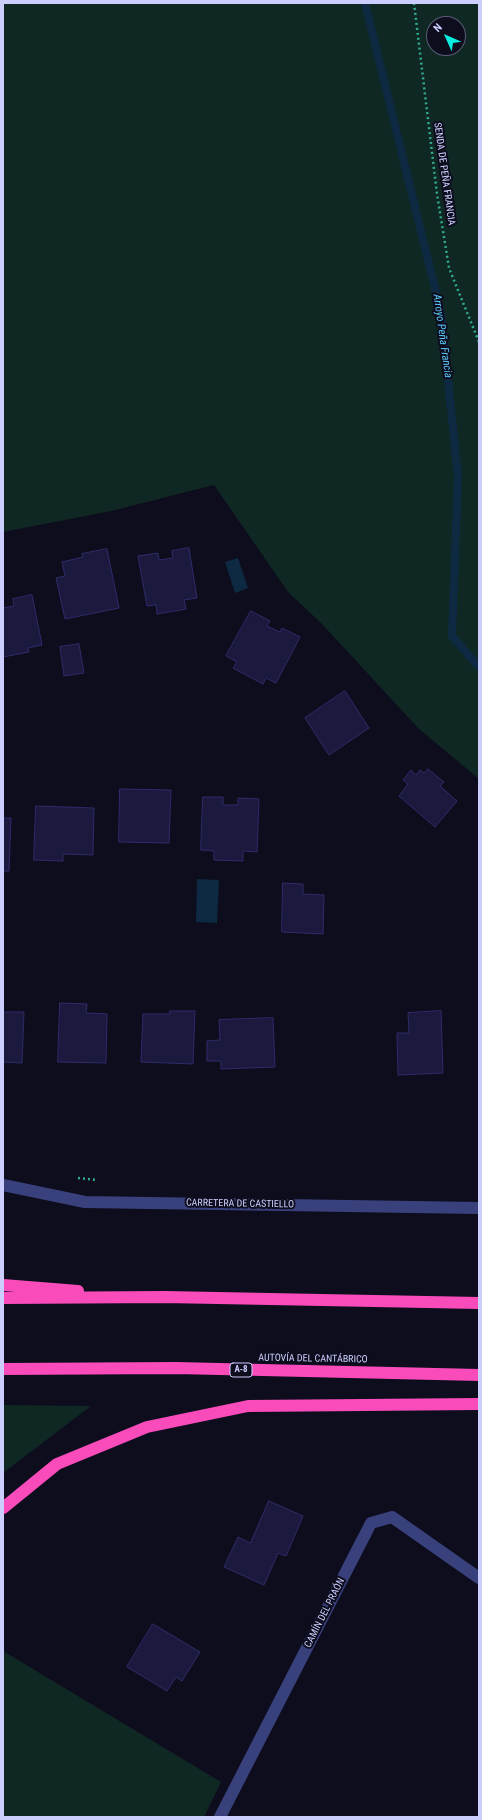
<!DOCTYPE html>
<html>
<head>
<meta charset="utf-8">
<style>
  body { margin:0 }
  #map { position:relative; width:482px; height:1820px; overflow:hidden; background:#0d0d1e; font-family:"Roboto Condensed",sans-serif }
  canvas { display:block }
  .frame { position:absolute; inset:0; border:4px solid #cccefd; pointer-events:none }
  .north { position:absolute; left:426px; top:16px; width:40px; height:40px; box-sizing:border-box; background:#0d0d1e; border:1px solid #595a77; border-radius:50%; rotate:315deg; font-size:11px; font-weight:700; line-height:16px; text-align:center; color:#cccefd }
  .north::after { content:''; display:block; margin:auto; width:14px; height:18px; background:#08ede0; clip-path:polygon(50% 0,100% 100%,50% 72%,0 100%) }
</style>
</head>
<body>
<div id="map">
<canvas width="482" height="1820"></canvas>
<div class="frame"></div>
<div class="north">N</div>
</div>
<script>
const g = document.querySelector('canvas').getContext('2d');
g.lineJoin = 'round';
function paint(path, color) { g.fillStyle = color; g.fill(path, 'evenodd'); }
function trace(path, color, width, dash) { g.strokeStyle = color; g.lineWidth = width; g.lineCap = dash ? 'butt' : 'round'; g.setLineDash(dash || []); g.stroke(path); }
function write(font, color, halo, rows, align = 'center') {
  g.font = font + ' "Roboto Condensed",sans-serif'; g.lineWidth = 4; g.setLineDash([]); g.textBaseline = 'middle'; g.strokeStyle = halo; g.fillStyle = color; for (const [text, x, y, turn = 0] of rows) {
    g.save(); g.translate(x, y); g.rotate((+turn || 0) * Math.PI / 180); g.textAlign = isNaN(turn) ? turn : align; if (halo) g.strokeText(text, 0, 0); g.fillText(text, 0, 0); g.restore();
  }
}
paint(new Path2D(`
  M3,3h476v776l-60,-50 -97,-105 -34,-32 -74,-107 -103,26 -108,21zM434,24h24v24h-24z
  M3,1405l88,1 -88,67z
  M3,1651l218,131 -17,35h-201z`), '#102823');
paint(new Path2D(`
  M238,558l10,30 -13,5 -10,-31z
  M197,879l22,1 -2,43 -21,-1z`), '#0d2a42');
trace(new Path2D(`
  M365,3l76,310 17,163 -6,160 27,31`), '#0d2a42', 8);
const building = new Path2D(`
  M189,548l8,50 -13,2 2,9 -29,5 -1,-9 -9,1 -9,-50 20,-3 1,7 14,-2 -1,-7z
  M107,549l12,59 -54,11 -9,-41 9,-2 -3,-14 21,-5 -1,-3z
  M32,595l10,50 -14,3 1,4 -26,5v-49l11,-2 -1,-7z
  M251,611l19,10 -3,5 13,6 2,-4 18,9 -24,46 -10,-5 -3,6 -30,-16 4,-6 -11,-6z
  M79,644l5,29 -20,3 -4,-29z
  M345,691l24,37 -40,27 -24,-37z
  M428,769l16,13 -4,4 17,15 -22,26 -36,-31 9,-12 -5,-4 8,-10 5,5 4,-5 4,3z
  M120,789l51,1 -2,53 -50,-1z
  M203,797h20v8h15v-7l21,1 -2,53 -14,-1v10l-29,-1v-9l-13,-1z
  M36,806l58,2 -1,47 -30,-1v7l-29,-1z
  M3,818h8l-2,53h-6z
  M283,883l20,1v10l21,1 -1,39 -41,-2z
  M60,1003l27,1 -1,9 21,1 -1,49 -48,-1z
  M170,1011h25l-2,53 -52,-2 2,-48h27z
  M441,1011l2,62 -45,2 -1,-42h12l-1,-20z
  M3,1012h21l-2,51 -19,-1z
  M273,1018l2,49 -54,2v-8h-14v-20l13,-1 -1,-20z
  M269,1501l34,15 -17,40 -8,-3 -14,32 -40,-18 14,-30 12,6z
  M153,1624l47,28 -18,29 -6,-4 -9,14 -40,-24z`);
paint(building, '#1b193e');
trace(building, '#2f2c6a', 1);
trace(new Path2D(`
  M414,3l23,191 12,74 30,74
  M78,1178l19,2`), '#31ac91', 2.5, [2, 3]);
trace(new Path2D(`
  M3,1185l82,17 394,6
  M220,1817l151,-294 21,-6 87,61`), '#39417c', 12);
trace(new Path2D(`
  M3,1285l75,6
  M3,1298l162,-1 314,6
  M3,1369l173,-1 303,7
  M3,1508l54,-44 90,-37 101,-21 231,-2`), '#f94bba', 12);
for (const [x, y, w] of [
  [241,1370,22]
]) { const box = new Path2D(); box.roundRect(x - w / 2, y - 7, w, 14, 3); g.fillStyle = '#0d0d1e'; g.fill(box); trace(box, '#cccefd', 1); }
write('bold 9px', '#cccefd', null, [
  ["A-8",241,1370]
]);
write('10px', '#cccefd', '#0d0d1e', [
  ["SENDA DE PEÑA FRANCIA",444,174,82],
  ["CARRETERA DE CASTIELLO",240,1204,1],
  ["AUTOVÍA DEL CANTÁBRICO",313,1359,1],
  ["CAMÍN DEL PRAÓN",325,1613,-63]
]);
write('italic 11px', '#5dcafa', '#0d0d1e', [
  ["Arroyo Peña Francia",442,336,82]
]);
</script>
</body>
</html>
